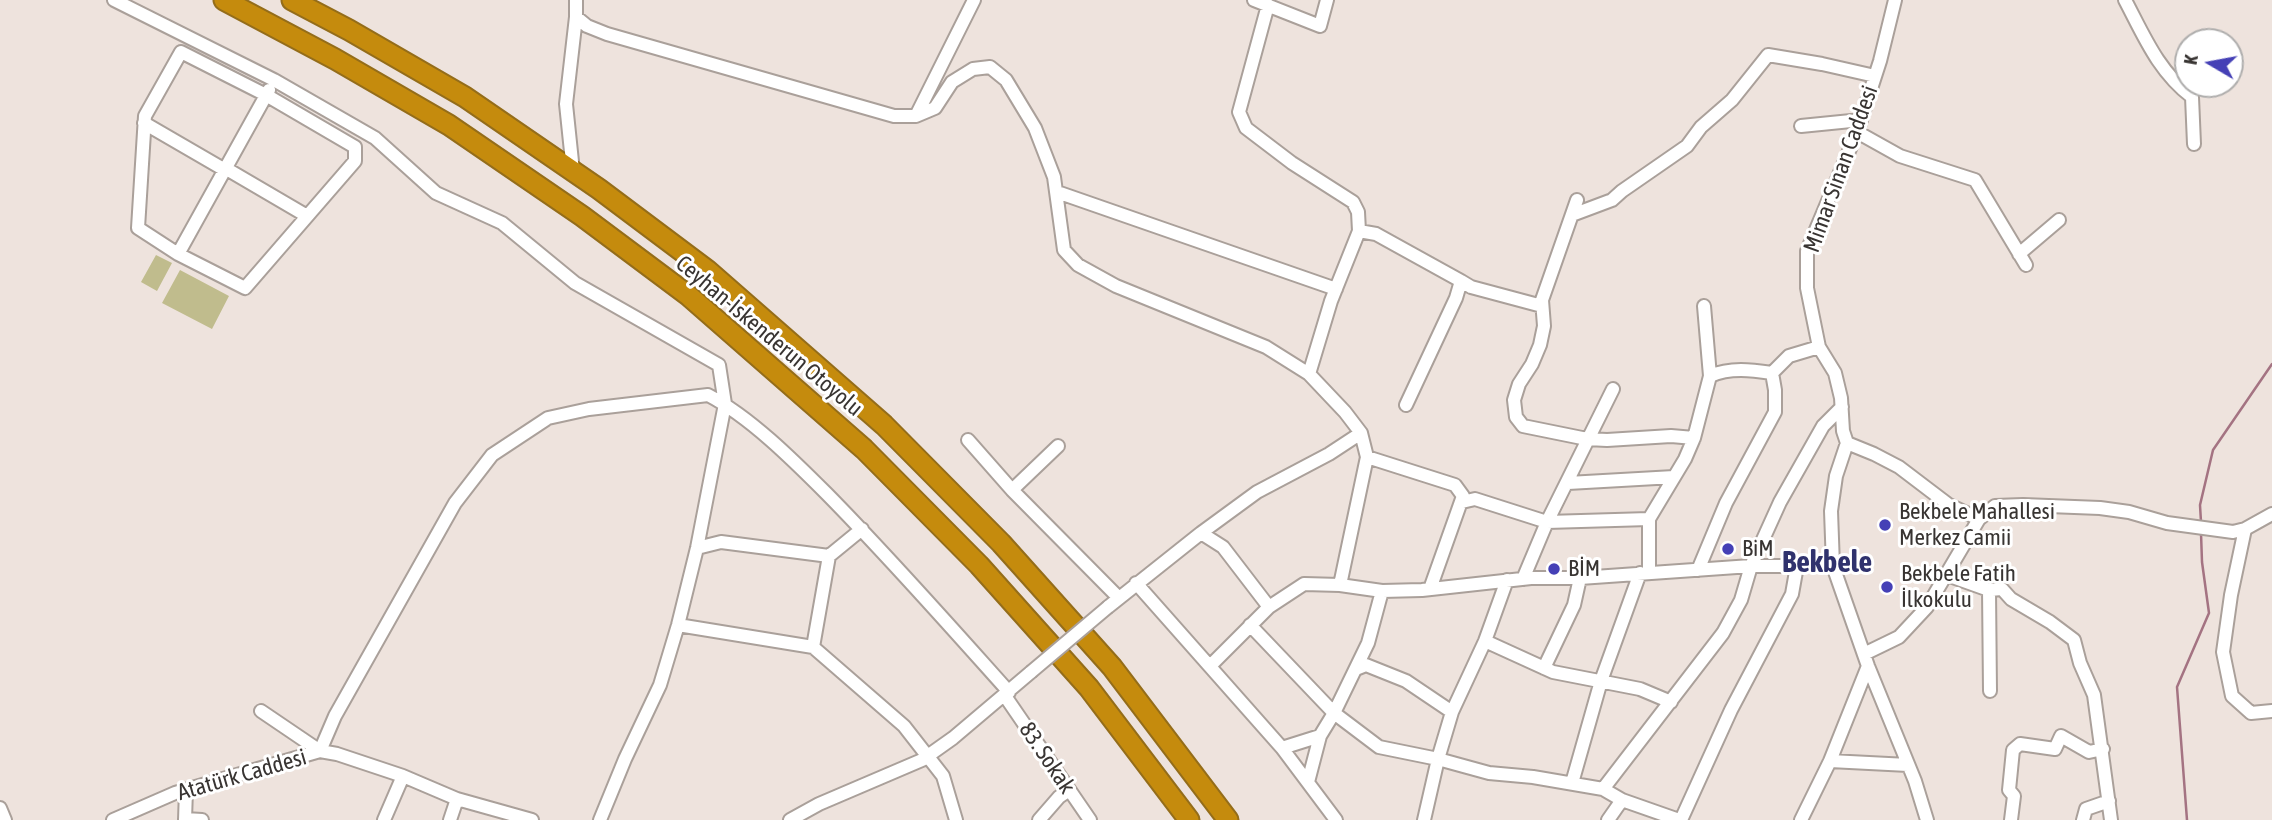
<!DOCTYPE html>
<html>
<head>
<meta charset="utf-8">
<style>
  body { margin:0 }
  #map { position:relative; width:2272px; height:820px; overflow:hidden; background:#eee3dd; font-family:"Asap Condensed",sans-serif }
  canvas { display:block }
  .north { position:absolute; left:2174px; top:28px; width:70px; height:70px; box-sizing:border-box; background:#fff; border:2px solid #afaead; border-radius:50%; rotate:280deg; font-size:19px; font-weight:700; line-height:28px; text-align:center; color:#383432 }
  .north::after { content:''; display:block; margin:auto; width:24px; height:32px; background:#4540b6; clip-path:polygon(50% 0,100% 100%,50% 72%,0 100%) }
</style>
</head>
<body>
<div id="map">
<canvas width="2272" height="820"></canvas>
<div class="north">K</div>
</div>
<script>
const g = document.querySelector('canvas').getContext('2d');
g.lineJoin = 'round';
function paint(path, color) { g.fillStyle = color; g.fill(path, 'evenodd'); }
function trace(path, color, width, dash) { g.strokeStyle = color; g.lineWidth = width; g.lineCap = dash ? 'butt' : 'round'; g.setLineDash(dash || []); g.stroke(path); }
function write(font, color, halo, rows, align = 'center') {
  g.font = font + ' "Asap Condensed",sans-serif'; g.lineWidth = 6; g.setLineDash([]); g.textBaseline = 'middle'; g.strokeStyle = halo; g.fillStyle = color; for (const [text, x, y, turn = 0] of rows) {
    g.save(); g.translate(x, y); g.rotate((+turn || 0) * Math.PI / 180); g.textAlign = isNaN(turn) ? turn : align; if (halo) g.strokeText(text, 0, 0); g.fillText(text, 0, 0); g.restore();
  }
}
paint(new Path2D(`
  M156,255l16,8 -15,28 -16,-9z
  M180,270l49,26 -17,33 -50,-26z`), '#c0bc8d');
trace(new Path2D(`
  M2201,522l-1,-17 13,-55 59,-86
  M2187,820l-10,-133 32,-74 -7,-51 -1,-29`), '#a47382', 2.5);
const minor = new Path2D(`
  M114,0l160,80 101,58 61,55 66,30 73,60 144,82 6,39 -28,144 -19,77 -18,60 -35,74 -25,61
  M576,0v17l11,9 20,8 287,82h22l19,-8 17,-26 21,-13 17,-2 16,13 29,48 19,49 10,73 14,15 38,21 150,61 43,27 36,38 16,21 6,24 -27,128
  M1254,0l66,26 7,-26
  M1895,0l-15,61 -23,71 -50,119v37l12,59 16,26 6,25 2,33 4,12 -11,33 -5,35 2,55 35,100 47,115 12,39
  M2125,0c19,36 33,71 67,97l2,47
  M1268,5l-29,107 7,16 46,35 61,39 5,10 1,19 -28,70 -22,73
  M181,52l85,43 89,52v14l-110,127 -67,-34 -40,-26 7,-112z
  M916,116l58,-116
  M144,123l81,47
  M1801,126l60,-6
  M1857,132l43,24 75,24 51,85
  M225,168l82,48
  M573,171l-7,-67 10,-87
  M1057,192l279,97
  M1577,200l-35,100 2,26 -4,19 -8,19 -13,20 -5,16 2,17 7,9 64,13 20,1 64,-4 23,2
  M1572,215l40,-15 10,-9 65,-45 14,-19 31,-27 36,-45 54,9 53,12
  M1359,231l17,3 85,47 -5,17 -50,107
  M178,254l91,-164
  M2019,254l40,-34
  M1461,281l10,6 71,19
  M1710,376c20,-9 42,-6 62,-3l17,-17 30,-9
  M968,440l44,50 106,107
  M1847,443l27,11 25,13 50,38 30,14
  M1367,457l88,28 8,11 -33,93
  M1568,483l106,-6
  M1012,490l46,-44
  M1462,502l13,-3 72,23 102,-3
  M2245,529l-14,66 -8,57 9,44 19,17 21,-2
  M1201,533l22,14 46,60
  M697,548l24,-6 108,14
  M1698,570l28,-67 49,-91v-22l-3,-17
  M1649,572v-53l36,-60 9,-21 16,-62 -6,-70
  M1947,575l42,15 13,-1 9,10 39,23 24,18 6,23 14,32 17,125
  M1523,579l24,-57 66,-133
  M1136,583l146,165 54,72
  M1989,590l1,101
  M1108,607l93,-74 56,-41 72,-38 32,-21
  M678,625l135,22 91,79 39,50 13,44
  M1250,625l84,88 45,34 59,12 51,14 44,4 70,12 19,11 57,20
  M1485,641l68,31 87,17 31,13
  M813,647l16,-91 33,-27
  M1864,654l35,-17 28,-30 52,-88 16,-13 28,-1 77,3 29,4 38,11 66,9 12,-3 27,-15
  M1211,665l58,-58 35,-23 36,1 42,6 40,-1 109,-12h49l171,-12h82
  M1544,668l30,-63 6,-27
  M1356,669l10,-4 40,16 46,31
  M1005,696l85,124
  M261,711l59,40 15,-35 120,-213 37,-48 56,-37 41,-9 119,-14c42,22 85,65 119,99 63,64 122,131 182,198
  M1282,748l38,-12
  M1830,761l78,4
  M1308,782l12,-46 14,-23 34,-70 14,-52
  M1572,783l29,-102 39,-108
  M1603,789l120,-156 18,-33 10,-34 29,-64 43,-76 19,-19
  M0,808l5,12
  M185,819l17,1
  M113,820l62,-27 145,-42 17,3 66,22 54,23 75,21
  M185,820l1,-30
  M384,820l19,-44
  M450,820l7,-21
  M790,820l29,-16 103,-44 31,-22 78,-66
  M1039,820l20,-23 10,-7
  M1424,820l14,-61 14,-47 33,-71 22,-61
  M1608,820l14,-20
  M1681,820l50,-110 61,-116 5,-28
  M1801,820l29,-59 38,-95
  M2011,820l3,-24 -5,-6 4,-40 7,-6 35,5 6,-13 28,16 14,-3
  M2083,820l3,-11 23,-8`);
const highway = new Path2D(`
  M224,0l111,59 114,66 133,91 107,80 175,153 115,116 110,123 100,132
  M292,0l57,30 116,67 134,92 108,81 177,155 117,118 111,124 116,153`);
trace(minor, '#aaa09a', 16);
trace(highway, '#946d1a', 23);
trace(minor, '#fff', 12);
trace(highway, '#c58b0d', 19);
const minorBridge = new Path2D(`
  M1031,672l77,-65`);
trace(minorBridge, '#aaa09a', 16, []);
trace(minorBridge, '#fff', 12);
for (const [x, y, r, color] of [
  [1885,525,7,"#4540b6"],
  [1728,549,7,"#4540b6"],
  [1554,569,7,"#4540b6"],
  [1887,587,7,"#4540b6"]
]) { const dot = new Path2D(); dot.arc(x, y, r, 0, 2 * Math.PI); g.fillStyle = color; g.fill(dot); trace(dot, '#fff', 2.5); }
write('23px', '#383432', '#fff', [
  ["Mimar Sinan Caddesi",1841,169,-70],
  ["Ceyhan-İskenderun Otoyolu",769,336,40],
  ["83. Sokak",1047,758,56],
  ["Atatürk Caddesi",242,775,-16]
]);
write('23px', '#383432', '#fff', [
  ["Bekbele Mahallesi",1899,512],
  ["Merkez Camii",1899,538],
  ["BiM",1742,549],
  ["BİM",1568,569],
  ["Bekbele Fatih",1901,574],
  ["İlkokulu",1901,600]
], 'left');
write('bold 30px', '#30326d', '#fff', [
  ["Bekbele",1827,563]
]);
</script>
</body>
</html>
